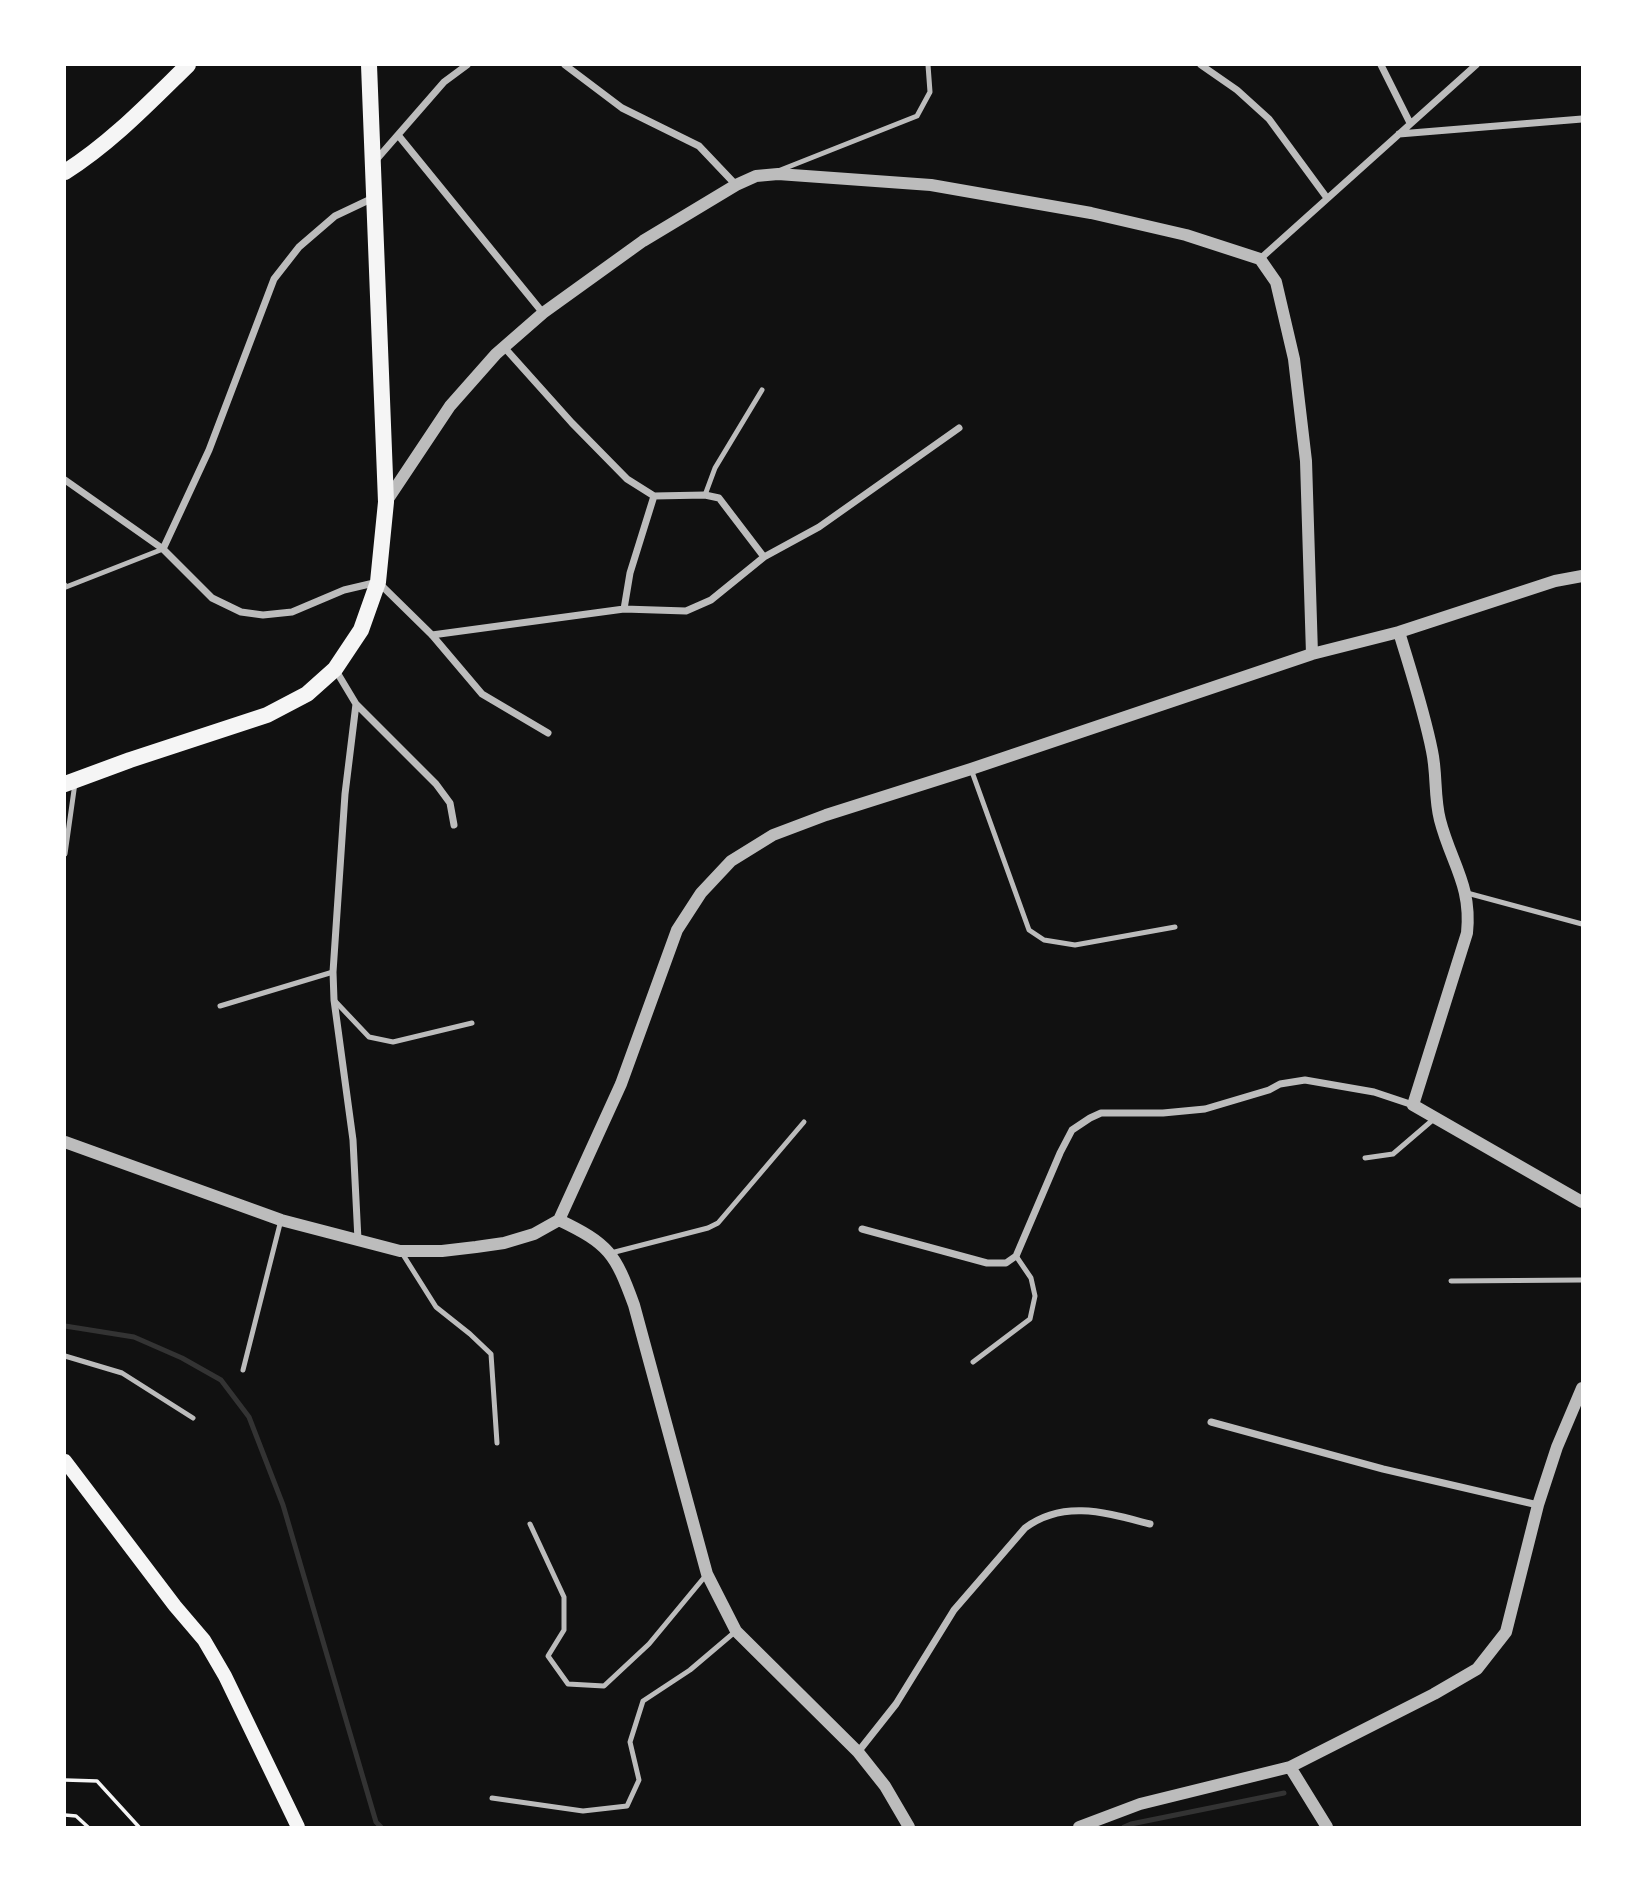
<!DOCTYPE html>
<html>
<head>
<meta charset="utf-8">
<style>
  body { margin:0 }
  #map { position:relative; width:1647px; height:1892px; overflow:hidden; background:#111; font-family:"Space Grotesk",sans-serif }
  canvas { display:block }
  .frame { position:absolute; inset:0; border:66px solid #fff; pointer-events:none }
</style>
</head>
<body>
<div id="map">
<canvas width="1647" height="1892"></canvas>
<div class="frame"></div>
</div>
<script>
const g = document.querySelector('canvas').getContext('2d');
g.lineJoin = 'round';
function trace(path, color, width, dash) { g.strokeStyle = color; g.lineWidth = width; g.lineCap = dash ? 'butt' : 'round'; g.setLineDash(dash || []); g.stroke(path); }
trace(new Path2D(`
  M65,1326l69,11 48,21 39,22 28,37 34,88 93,317 5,5
  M1124,1827l7,-3 153,-31`), '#333', 5);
trace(new Path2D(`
  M65,1780l32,1 42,46
  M65,1815l11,1 12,11`), '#f5f5f5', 3.5);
trace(new Path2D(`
  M778,171l139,-55 13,-24 -2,-27
  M705,495l10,-27 47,-78
  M65,585l1,2 97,-38
  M971,769l58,161 15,10 31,5 100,-18
  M65,854l10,-71
  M1467,893l115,31
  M334,1000l35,37 24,5 79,-19
  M220,1006l113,-34
  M1365,1158l28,-4 42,-36
  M402,1253l34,54 34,27 21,20 6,89
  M611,1253l97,-25 10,-5 86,-101
  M1451,1281l131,-1
  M65,1356l57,17 71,45
  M973,1362l57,-43 5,-23 -4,-18 -15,-22
  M243,1370l38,-150
  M530,1524l34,73v33l-16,26 20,28 36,2 45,-42 58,-70
  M492,1798l91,13 44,-5 12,-26 -9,-38 13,-41 47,-31 46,-39`), '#bcbcbc', 5);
trace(new Path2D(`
  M565,65l57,43 77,38 37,39
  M1201,65l36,25 32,29 58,79
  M1381,65l29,58
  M1399,134l183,-15
  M398,135l145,178
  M376,160l68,-78 23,-17
  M1260,259l216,-194
  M503,346l69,77 55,56 27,17 51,-1 14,3 45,59 55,-30 140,-99
  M65,480l98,69 49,49 29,14 22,3 29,-3 52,-22 34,-8 54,53 50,59 66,39
  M163,549l46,-99 65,-171 25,-32 36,-31 38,-18
  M624,609l6,-36 24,-77
  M432,635l192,-26 62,2 25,-11 53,-43
  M335,669l21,35 -11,90 -12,178 1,28 19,140 5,100
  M356,704l80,80 14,19 4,22
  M862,1229l125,34h19l10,-7 44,-103 12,-23 18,-12 11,-5h62l42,-4 64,-19 11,-6 25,-4 69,12 39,13
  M1211,1422l172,47 155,36
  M858,1752l38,-48 58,-94 71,-82c39,-29 82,-15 125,-4`), '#bcbcbc', 7);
trace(new Path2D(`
  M386,502l64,-96 46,-52 47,-41 100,-72 93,-56 20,-9 22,-2 153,11 160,28 95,22 74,24 16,23 18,77 12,102 6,193
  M1399,632c12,40 25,79 33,119 5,23 2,46 8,69 11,43 32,65 27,113l-54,172 169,97
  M65,1142l216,78 119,31h42l34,-4 28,-4 30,-9 25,-14 62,-136 56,-154 24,-37 30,-32 42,-26 53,-20 145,-46 341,-115 87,-22 156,-51 27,-5
  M559,1220c50,24 56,33 75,85l73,269 29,57 122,121 27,34 24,41
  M1290,1767l37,60
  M1079,1827l61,-23 150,-37 144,-73 43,-25 29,-37 32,-127 19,-58 25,-59`), '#bcbcbc', 12);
trace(new Path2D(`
  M65,1461l110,145 29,34 21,36 73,151`), '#f5f5f5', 14);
trace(new Path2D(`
  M65,172c46,-29 84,-69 123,-107
  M65,784l65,-24 137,-45 40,-21 28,-25 26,-39 17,-48 8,-80 -17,-437`), '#f5f5f5', 16);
</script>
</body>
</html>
